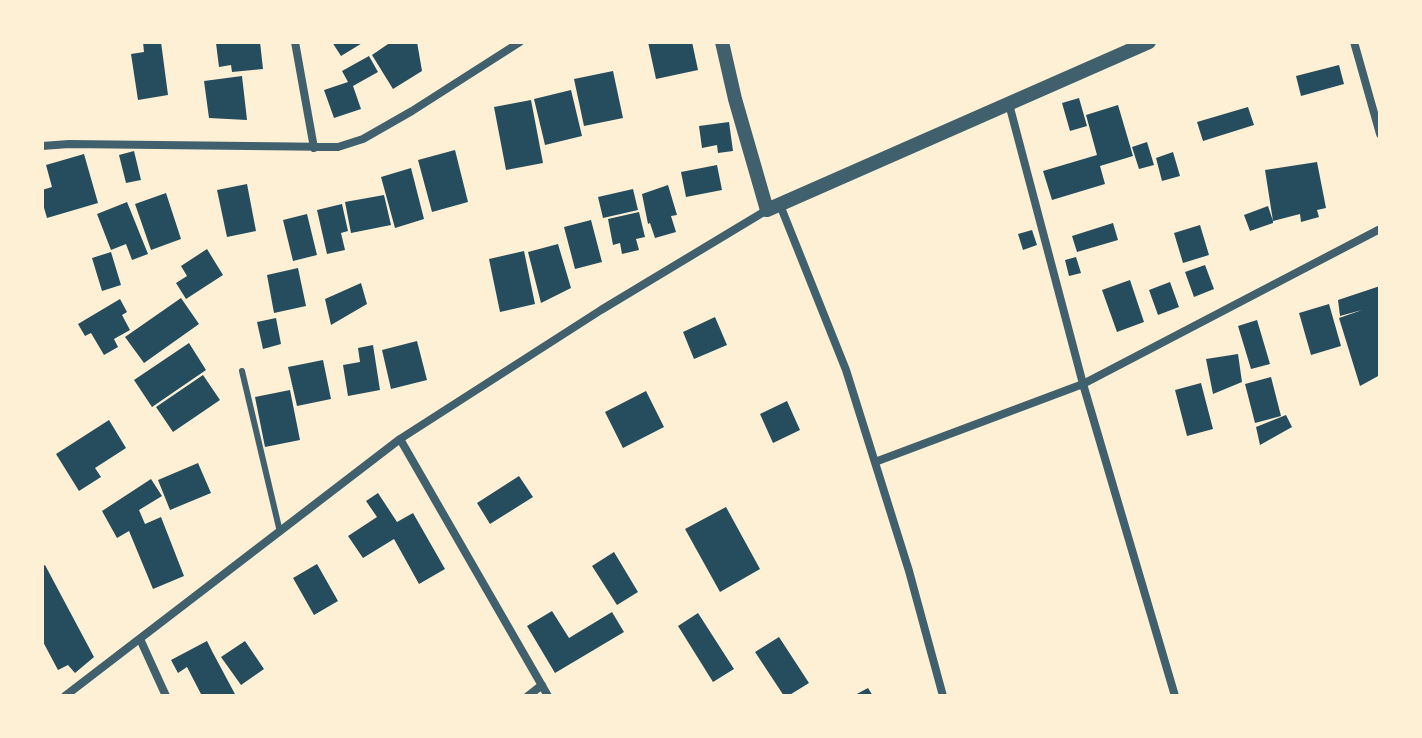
<!DOCTYPE html>
<html>
<head>
<meta charset="utf-8">
<style>
  body { margin:0 }
  #map { position:relative; width:1422px; height:738px; overflow:hidden; background:#fdf0d5; font-family:Commissioner,sans-serif }
  canvas { display:block }
  .frame { position:absolute; inset:0; border:44px solid #fdf0d5; pointer-events:none }
</style>
</head>
<body>
<div id="map">
<canvas width="1422" height="738"></canvas>
<div class="frame"></div>
</div>
<script>
const g = document.querySelector('canvas').getContext('2d');
g.lineJoin = 'round';
function paint(path, color) { g.fillStyle = color; g.fill(path, 'evenodd'); }
function trace(path, color, width, dash) { g.strokeStyle = color; g.lineWidth = width; g.lineCap = dash ? 'butt' : 'round'; g.setLineDash(dash || []); g.stroke(path); }
paint(new Path2D(`
  M143,42h18l7,53 -30,5 -7,-46 13,-2z
  M260,42l3,27 -31,3 -1,-7 -12,2 -3,-24z
  M332,42h32l-23,14z
  M391,42h26l5,29 -29,18 -21,-34z
  M648,42h44l6,28 -42,9z
  M369,56l9,16 -25,14 8,23 -27,9 -10,-28 24,-8 -6,-11z
  M1339,65l5,19 -43,12 -5,-20z
  M613,71l10,47 -39,8 -10,-47z
  M242,76l5,44 -38,-2 -5,-37z
  M571,90l11,46 -37,9 -11,-46z
  M1079,98l8,28 -17,5 -8,-28z
  M531,100l12,63 -37,7 -12,-63z
  M1118,105l15,51 -33,10 5,18 -53,16 -9,-29 54,-16 -11,-40z
  M1248,107l6,18 -51,16 -6,-19z
  M729,122l4,29 -15,2 -1,-8 -15,3 -3,-22z
  M1147,142l7,23 -15,4 -7,-22z
  M455,150l13,52 -36,10 -14,-52z
  M134,151l7,29 -15,3 -7,-28z
  M1173,152l7,24 -18,5 -6,-23z
  M84,154l14,49 -51,15 -5,-17v-11l10,-3 -6,-22z
  M1317,162l9,46 -9,2 2,7 -18,5 -1,-8 -27,7v2l-23,8 -6,-16 24,-9 5,15 -8,-51z
  M717,165l5,25 -36,7 -5,-25z
  M411,168l13,51 -29,9 -14,-51z
  M247,184l9,47 -29,6 -10,-47z
  M668,185l9,30 -6,1 5,16 -21,6 -5,-15 -2,1 -6,-30z
  M633,189l5,21 -35,8 -5,-21z
  M166,193l15,46 -30,11 -16,-46z
  M384,195l7,30 -40,8 -6,-31z
  M127,202l21,52 -16,6 -6,-16 -15,6 -14,-36z
  M342,204l6,27 -7,2 4,17 -18,4 -10,-44z
  M639,212l6,25 -9,2 3,11 -17,4 -2,-11 -7,2 -5,-26z
  M307,214l10,41 -24,6 -10,-41z
  M591,220l11,42 -27,7 -11,-42z
  M1113,223l5,17 -41,12 -5,-16z
  M1200,225l9,30 -26,8 -9,-30z
  M1032,230l5,15 -14,5 -5,-16z
  M558,244l13,44 -30,15 -13,-51z
  M207,249l16,26 -37,24 -10,-16 11,-7 -6,-10z
  M524,251l11,53 -35,8 -11,-53z
  M111,252l10,33 -19,6 -10,-33z
  M1076,257l5,16 -12,3 -4,-16z
  M1205,265l9,24 -20,8 -9,-25z
  M298,268l8,38 -32,7 -7,-38z
  M1130,280l14,42 -27,10 -15,-42z
  M1170,282l9,25 -21,8 -9,-25z
  M361,283l6,21 -36,21 -6,-26z
  M1380,286v89l-20,11 -21,-68 23,-8 -22,6 -2,-16z
  M181,298l18,26 -55,39 -19,-26z
  M120,299l7,13 -5,3 8,15 -16,9 4,8 -14,8 -13,-22 -6,3 -7,-12z
  M1329,304l12,42 -30,9 -12,-42z
  M715,317l12,28 -33,14 -11,-27z
  M276,318l5,26 -18,5 -6,-27z
  M1257,320l13,44 -19,5 -13,-43z
  M417,341l10,39 -36,9 -9,-39z
  M189,343l17,27 -54,37 -18,-27z
  M373,345l7,45 -32,6 -5,-31 17,-3 -2,-14z
  M1238,354l4,28 -29,12 -7,-35z
  M323,360l8,39 -34,7 -9,-39z
  M203,375l17,25 -47,32 -17,-25z
  M1271,377l10,39 -26,7 -10,-39z
  M1201,383l12,46 -26,7 -12,-46z
  M290,390l10,50 -35,7 -10,-50z
  M646,391l18,36 -41,21 -18,-36z
  M787,401l13,29 -27,13 -13,-29z
  M1286,415l6,12 -32,18 -4,-18z
  M109,420l17,28 -31,20 6,9 -22,14 -23,-37z
  M198,463l13,30 -41,17 -12,-30z
  M519,476l14,21 -43,27 -13,-21z
  M151,479l11,17 -23,14 6,14 16,-7 23,59 -31,13 -24,-58 -12,7 -15,-27z
  M378,493l19,29 16,-9 32,56 -26,15 -25,-45 -31,19 -15,-22 29,-19 -11,-16z
  M726,507l34,62 -40,23 -35,-63z
  M614,552l24,40 -21,13 -25,-39z
  M317,564l21,37 -24,14 -21,-37z
  M45,565l49,92 -19,16 -7,-8 -10,5 -16,-30v-73z
  M552,611l17,27 43,-26 12,20 -69,41 -28,-47z
  M698,613l36,56 -21,13 -35,-56z
  M779,637l30,46 -21,13h-4l-29,-44z
  M207,641l6,12 23,43h-34l-15,-29 -9,6 -7,-13z
  M245,641l19,28 -23,16 -20,-28z
  M868,688l5,8h-20z`), '#264d5e');
trace(new Path2D(`
  M242,371l38,161`), '#3f606c', 6);
trace(new Path2D(`
  M295,42l19,106
  M1354,42l26,92
  M1009,104l74,280 92,312
  M42,146l27,-2 269,3 25,-8 49,-28 108,-69
  M780,205l66,165 63,201 34,125
  M400,439l148,257
  M875,462l208,-78 297,-155
  M140,639l26,57
  M65,696l335,-257 201,-129 166,-100
  M528,696l14,-11`), '#3f606c', 8);
trace(new Path2D(`
  M722,42l13,57 32,111 382,-168`), '#3f606c', 14);
</script>
</body>
</html>
